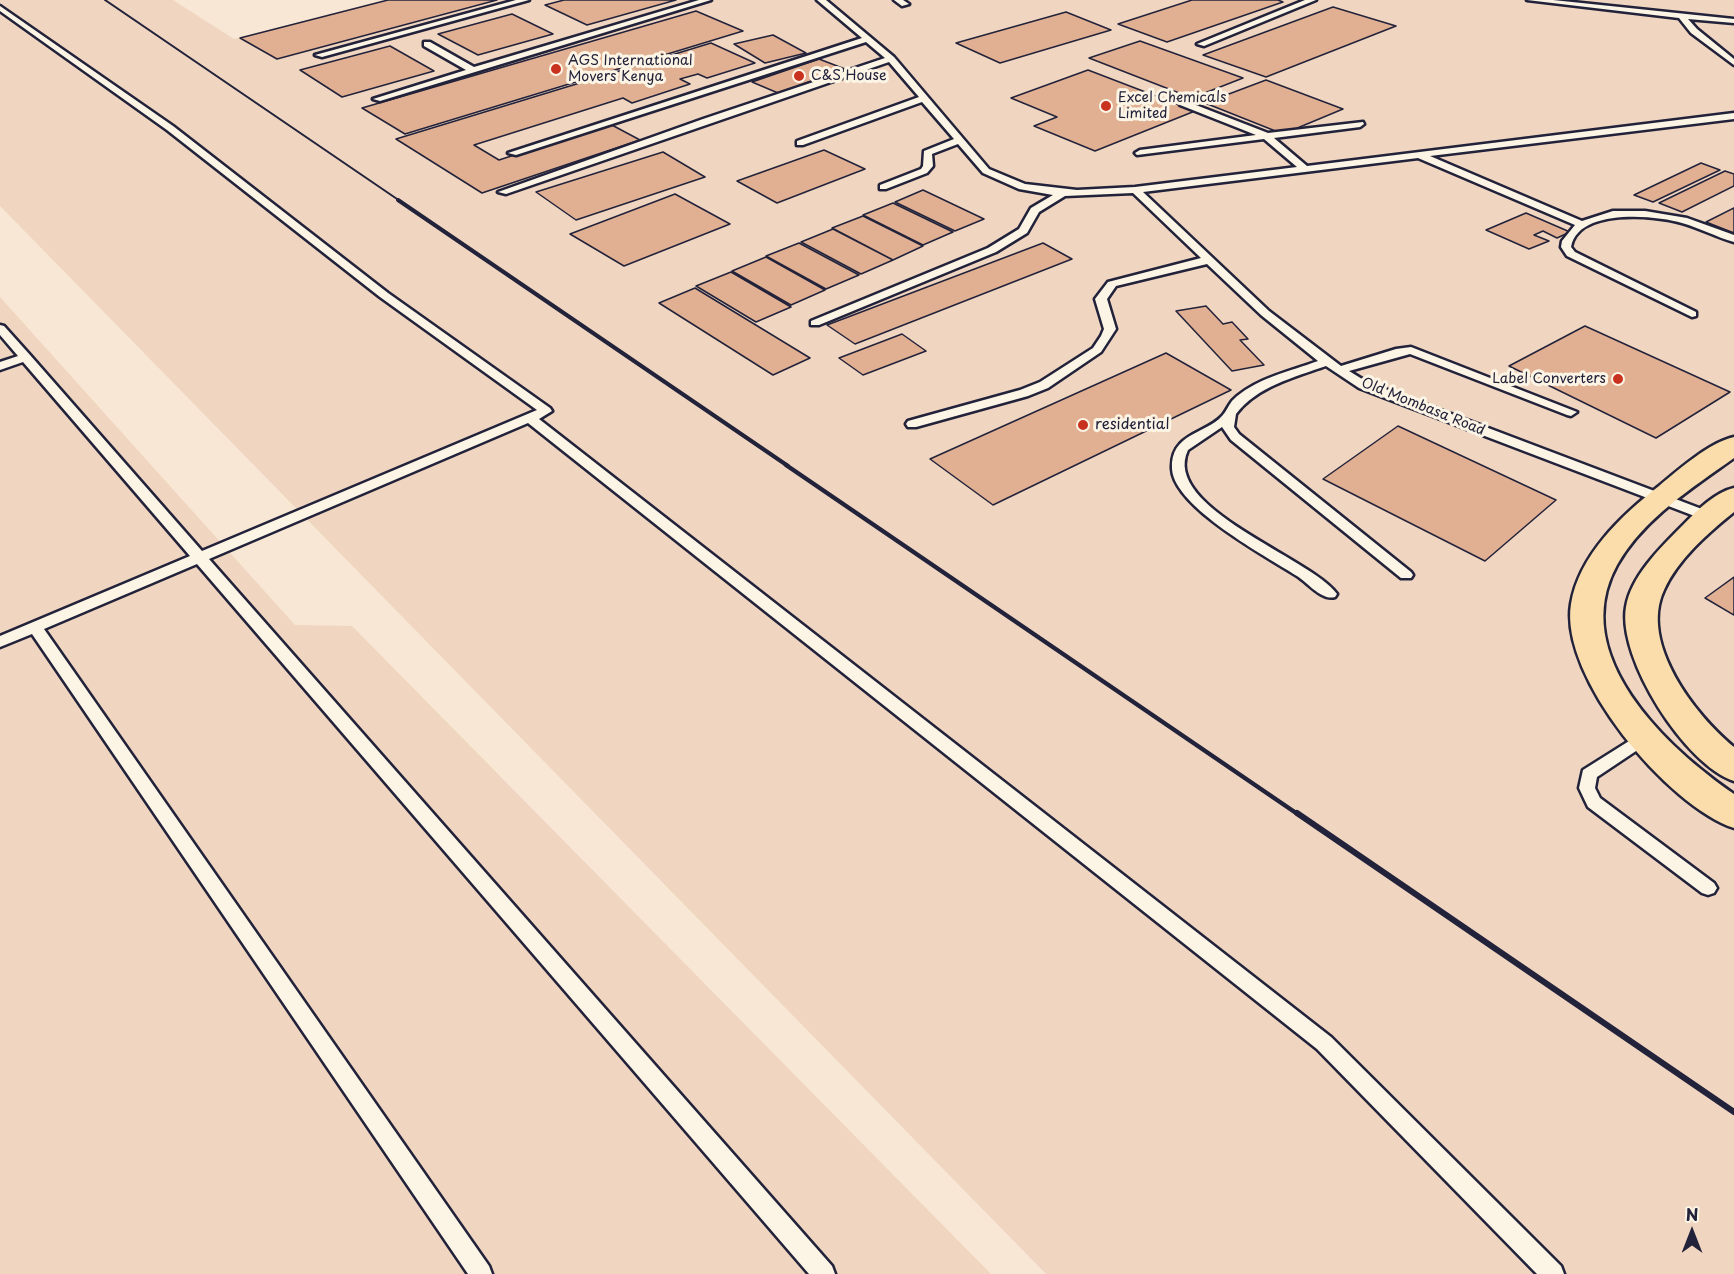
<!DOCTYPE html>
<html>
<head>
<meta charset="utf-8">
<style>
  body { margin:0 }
  #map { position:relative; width:1734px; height:1274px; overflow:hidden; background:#f7e7d4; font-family:"Playpen Sans",sans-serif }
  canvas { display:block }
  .north { position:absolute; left:1662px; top:1202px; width:60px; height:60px; -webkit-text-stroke:4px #fcf5e5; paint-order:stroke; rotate:0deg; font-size:16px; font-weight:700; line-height:24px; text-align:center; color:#22223b }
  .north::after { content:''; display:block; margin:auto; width:21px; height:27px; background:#22223b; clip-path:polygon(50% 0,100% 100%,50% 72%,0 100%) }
</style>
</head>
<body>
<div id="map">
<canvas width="1734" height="1274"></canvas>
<div class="north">N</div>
</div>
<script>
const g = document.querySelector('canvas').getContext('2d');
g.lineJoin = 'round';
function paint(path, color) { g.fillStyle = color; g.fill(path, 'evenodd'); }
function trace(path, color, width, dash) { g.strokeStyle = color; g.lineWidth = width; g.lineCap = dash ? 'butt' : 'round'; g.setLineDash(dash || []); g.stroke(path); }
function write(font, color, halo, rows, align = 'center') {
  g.font = font + ' "Playpen Sans",sans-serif'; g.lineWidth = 6; g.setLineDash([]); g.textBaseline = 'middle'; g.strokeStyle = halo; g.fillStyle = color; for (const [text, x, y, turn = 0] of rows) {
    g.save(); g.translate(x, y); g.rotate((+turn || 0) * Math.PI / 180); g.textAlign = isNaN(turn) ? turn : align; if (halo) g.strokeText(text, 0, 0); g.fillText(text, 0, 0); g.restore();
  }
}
paint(new Path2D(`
  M0,0h173l61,39 149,-39h1351v1274h-688l-1046,-1068z
  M0,297l295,328 57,1 639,648h-991z`), '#f0d6c0');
const building = new Path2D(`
  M388,0h109l-220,59 -37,-21z
  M564,0h112l-89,25 -42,-20z
  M1192,0h86l5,2 -116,40 -49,-18z
  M1333,7l63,19 -130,51 -63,-22z
  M696,11l47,20 -338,103 -43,-26z
  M1066,12l45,18 -111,33 -44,-20z
  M512,14l41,20 -75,21 -40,-21z
  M773,35l33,18 -41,10 -31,-19z
  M1140,41l103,37 -51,20 -103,-40z
  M711,43l44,20 -48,15 -9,-4 -18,5 10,5 -58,19 -9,-5 -149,47 25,15 111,-36 30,16 -158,53 -86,-54z
  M390,46l44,25 -92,26 -42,-27z
  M819,59l26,10 -67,24 -26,-11z
  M1088,70l107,41 -100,40 -61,-25 23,-9 -46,-19z
  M1266,80l77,29 -60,25 -78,-31z
  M824,150l41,19 -88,34 -40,-22z
  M663,152l42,25 -129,43 -40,-28z
  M1701,163l19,7 -67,32 -19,-7z
  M1725,171l9,3v12l-52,26 -23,-9z
  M923,190l61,29 -29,12 -60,-29z
  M675,194l55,30 -106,42 -54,-32z
  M893,203l60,29 -30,13 -60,-30z
  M1734,208v25l-28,-11z
  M1526,213l44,19 -13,6 -14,-7 -9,4 15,6 -20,8 -43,-19z
  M863,216l60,30 -30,14 -61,-32z
  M833,229l60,31 -32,14 -60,-32z
  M799,243l60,32 -33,14 -60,-33z
  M1043,243l29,16 -217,85 -28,-19z
  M766,257l59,33 -34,15 -59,-34z
  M731,272l60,35 -35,15 -60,-36z
  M695,288l115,70 -37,17 -114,-72z
  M1206,306l17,18 9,-2 16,17 -8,1 24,25 -32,6 -56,-60z
  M1585,326l145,66 -74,46 -147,-72z
  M902,334l24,17 -63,24 -24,-17z
  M1166,353l65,37 -238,115 -63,-46z
  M1398,426l158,74 -71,61 -162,-82z
  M1734,577v38l-29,-17z`);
paint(building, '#e1b092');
trace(building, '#22223b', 1.5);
const lane = new Path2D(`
  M516,0h13l-207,57 -7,-2z
  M699,0h12l-331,101 -7,-2 93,-29 -42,-24v-4h6l44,25z
  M817,0h9l68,57 95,112 36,15 52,6 58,-3 162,-20 -33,-28 -127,16 -2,-2 5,-3 116,-15 -76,-30v-4l3,-1 85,33 95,-11 1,2 -4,3 -86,11 33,28 427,-53v6l-304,37 152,65 31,-10h32l42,7 47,17v7c-18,-5 -34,-14 -52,-19 -27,-8 -104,-15 -111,24l4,5 121,60v4l-4,1 -125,-61 -6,-9 1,-6 13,-16 -157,-67 -275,34 126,119 72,55 55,-17 15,-2 166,65 -6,4 -4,-1 -157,-61 -61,17 18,11 348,132 2,3 -7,4 -5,-1 -346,-132 -33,-22c-31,11 -70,21 -90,48l-2,13 5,7 172,138 2,3 -2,3h-10l-170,-138 -9,-13 -34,23c-28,58 124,108 149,144l-2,3c-13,4 -27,-14 -38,-21 -30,-19 -123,-69 -125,-107 -2,-36 34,-35 50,-53 4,-4 6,-10 10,-15 21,-22 59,-30 86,-40l-57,-46 -54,-51 -91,22 -9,13 9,30 -15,23 -53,36 -20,8 -112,31h-8l-2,-3 2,-3 112,-31 20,-8 53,-34 8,-12 3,-7 -9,-30 13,-17 93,-24 -68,-65 -68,3 -26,16 -12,21 -31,19 -177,73h-8v-4l177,-73 31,-19 12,-21 22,-13 -34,-6 -36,-16 -25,-29 -26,10 1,12 -6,7 -41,16h-6v-4l41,-16 2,-3 1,-15 30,-12 -32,-37 -119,43h-6v-4l122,-44 -30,-35 -383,132 -8,-2 205,-73 182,-61 -19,-16 -350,113 -8,-2 354,-115z
  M894,0h9l6,4 -7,2z
  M1305,0h11l-112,46 -7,-2z
  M1527,0h26l181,19v4l-46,-4 9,10 37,30v6l-43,-32 -12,-15z
  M0,6l173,120 215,167 162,115 2,3 -13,8 792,618 230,229 3,8h-27l-220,-225 -789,-626 -319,136 623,707 3,8h-26l-612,-710 -153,65 445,637 3,8h-24l-436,-640 -32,13v-11l190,-80 -167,-194 -23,8v-8l18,-6 -18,-21v-10l4,1 26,29 172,196 335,-141 -157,-113 -213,-167 -167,-119z
  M1645,731l6,2 2,4 -2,4 -54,36 -2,11 5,10 114,85 3,5 -3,5 -6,2 -6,-2 -114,-86 -9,-19 4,-18z`);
const primary = new Path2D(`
  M1734,437v21c-42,30 -91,61 -117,107 -50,90 49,182 117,229v34c-66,-22 -175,-151 -163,-224 8,-49 51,-89 88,-118 19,-16 51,-44 75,-49z
  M1734,488v24c-26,21 -56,47 -70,78 -25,53 31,125 70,157v34c-49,-16 -117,-123 -108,-174 5,-30 33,-58 54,-79 15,-15 33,-35 54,-40z`);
trace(lane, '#22223b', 5);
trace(primary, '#22223b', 5);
paint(lane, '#fcf5e5');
paint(primary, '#fbddab');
trace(new Path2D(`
  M105,0l295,201`), '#22223b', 2);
trace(new Path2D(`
  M398,200l390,266`), '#22223b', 4);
trace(new Path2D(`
  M786,465l513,350`), '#22223b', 4.5);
trace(new Path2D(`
  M1297,813l437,299`), '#22223b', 6);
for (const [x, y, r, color] of [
  [556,69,6,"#c8321e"],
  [799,76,6,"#c8321e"],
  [1106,106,6,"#c8321e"],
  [1618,379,6,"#c8321e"],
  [1083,425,6,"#c8321e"]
]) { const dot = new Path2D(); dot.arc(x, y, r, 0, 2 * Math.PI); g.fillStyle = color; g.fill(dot); trace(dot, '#fcf5e5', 2); }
write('14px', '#22223b', '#fcf5e5', [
  ["AGS International",568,61],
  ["Movers Kenya",568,77],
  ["C&S House",811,76],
  ["Excel Chemicals",1118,98],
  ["Limited",1118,114],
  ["Label Converters",1606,379,"right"]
], 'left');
write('14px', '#22223b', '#fcf5e5', [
  ["Old Mombasa Road",1423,407,22]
]);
write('15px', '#22223b', '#fcf5e5', [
  ["residential",1095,425]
], 'left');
</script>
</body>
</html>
